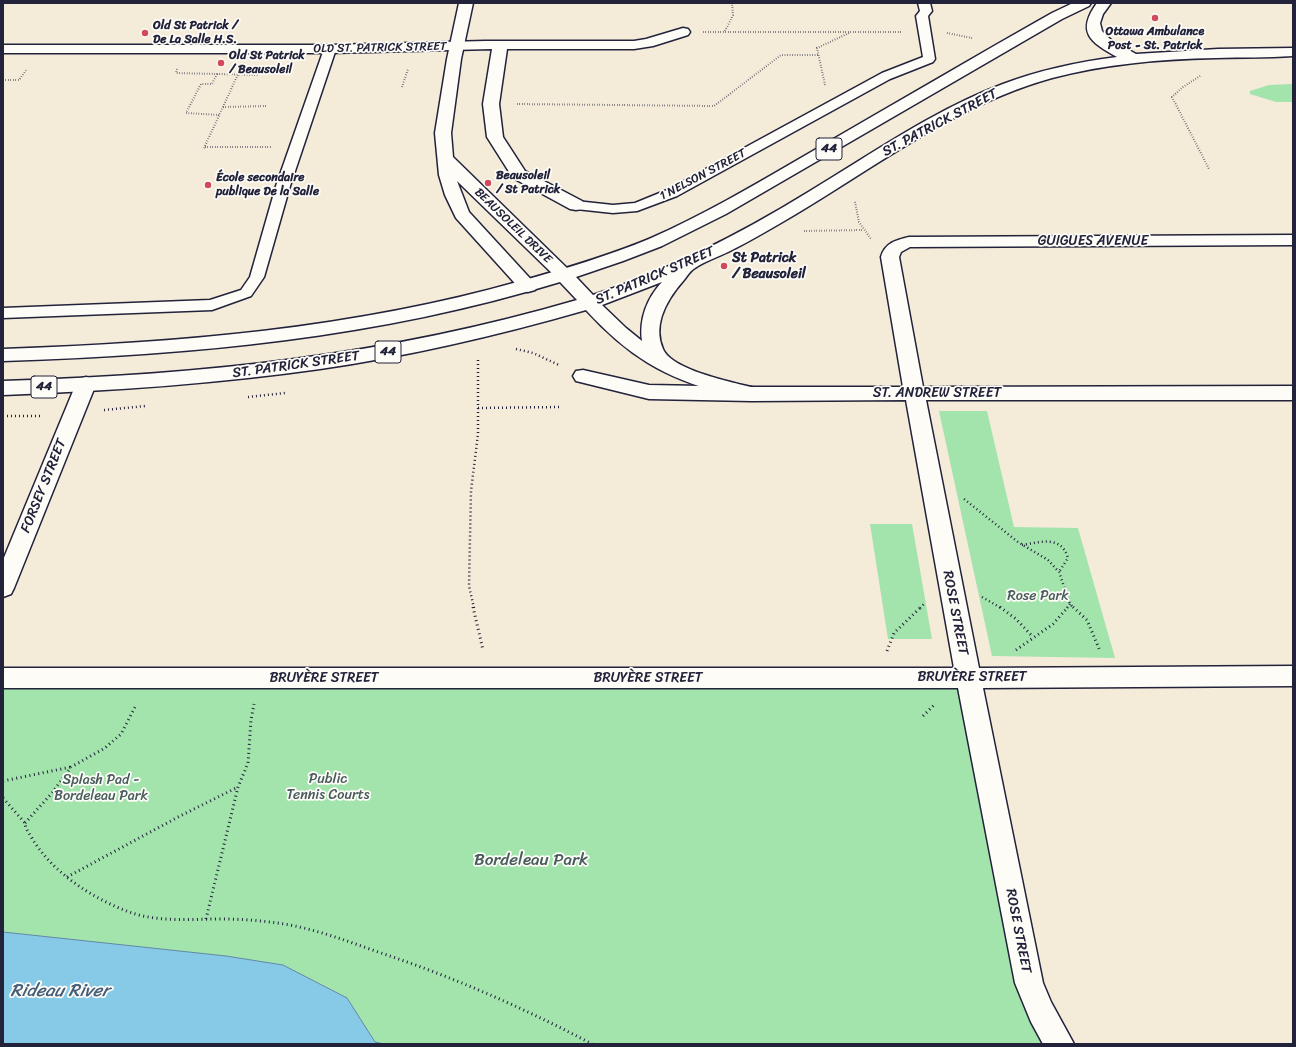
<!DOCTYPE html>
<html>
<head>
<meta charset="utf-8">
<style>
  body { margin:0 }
  #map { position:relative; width:1296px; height:1047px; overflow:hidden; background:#f4ebd9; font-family:Sriracha,sans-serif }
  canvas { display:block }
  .frame { position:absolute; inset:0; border:4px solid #22223b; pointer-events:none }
</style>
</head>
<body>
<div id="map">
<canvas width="1296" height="1047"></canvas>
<div class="frame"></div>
</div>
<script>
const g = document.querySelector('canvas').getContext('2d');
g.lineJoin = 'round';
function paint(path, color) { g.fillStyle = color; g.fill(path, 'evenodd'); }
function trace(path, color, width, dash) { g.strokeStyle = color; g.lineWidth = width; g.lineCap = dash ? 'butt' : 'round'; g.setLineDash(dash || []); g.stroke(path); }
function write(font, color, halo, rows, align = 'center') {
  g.font = font + ' Sriracha,sans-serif'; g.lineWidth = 3.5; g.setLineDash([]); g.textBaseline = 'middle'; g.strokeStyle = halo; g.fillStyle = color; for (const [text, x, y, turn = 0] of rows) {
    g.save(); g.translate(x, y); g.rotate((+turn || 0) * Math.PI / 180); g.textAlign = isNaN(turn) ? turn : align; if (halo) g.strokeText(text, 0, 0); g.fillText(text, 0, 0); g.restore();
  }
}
paint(new Path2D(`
  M1293,84v18h-17l-26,-8v-3l19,-6z
  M939,411h48l27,116 64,1 37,130 -123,-2z
  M870,524h42l20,115h-44z
  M3,678h965l61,305 30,61h-675l-9,-2 -28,-44 -64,-33 -57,-9 -223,-24z`), '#a3e4ad');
const water = new Path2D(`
  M3,932l223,24 57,9 64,33 28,44 9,2h-381z`);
paint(water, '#87cae8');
trace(water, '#5f87a3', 1);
const service = new Path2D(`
  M918,3h12l2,8 -4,5 7,43 -2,3 -43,17 -213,117 -40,15 -24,2 -37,-4 -5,-1 -2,-3 2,-3 5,-1 37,4 22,-2 32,-13 215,-117 41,-16 -7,-41 4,-5z
  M330,45l4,1 2,3 -46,137 -26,91 -13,19 -39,14 -209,8v-10l207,-8 31,-10 9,-13 26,-91 48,-137 2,-3z`);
const minor = new Path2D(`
  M683,28l5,1 2,3 -2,3 -35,11 -19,3h-127l-8,55 4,33 22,34 57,30 3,4 -3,4 -6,1 -6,-1 -57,-31 -26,-41 -4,-33 9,-55 -162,4h-327v-8h327l155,-4h149l12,-2z
  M1293,235v10l-383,2 -9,5 -2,5 24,130 370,-1v14h-367l53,268 314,-2v20l-310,2 60,295 8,19 23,42h-31l-12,-22 -16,-39 -57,-295h-955v-20h951l-48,-268 -154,1 -103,-2 -73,-18 -3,-5 3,-5 7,-1 66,15 103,2h151l-22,-130c4,-14 15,-17 28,-20z
  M86,377l7,2 3,5 -82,204 -3,6 -8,3v-37l73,-176 3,-5z`);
const tertiary = new Path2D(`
  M459,3h14l-12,56 -10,74 2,24 117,114 3,4 -3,4 -6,2 -6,-2 -101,-98 12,31 68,74 -2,4 -7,2 -7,-2 -65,-72 -11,-23 -6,-20 -4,-42 12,-74z`);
const primary = new Path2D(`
  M1073,3h18l-2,3 -27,13 -336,195 -64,32 -39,15 -47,16 17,18c77,-25 149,-62 217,-104 63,-38 124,-81 193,-107 37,-14 75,-22 114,-27 -27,-15 -41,-25 -20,-54h14l-8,11 -3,9 2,8 9,9 25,14 82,-5 75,-1v8c-26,2 -51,1 -77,2 -55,1 -111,6 -164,20 -94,26 -174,87 -256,136 -22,13 -44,26 -66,37 -12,6 -25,10 -35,17 -4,2 -8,8 -11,12 -16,18 -32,44 -21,69 9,22 74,34 96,40l3,5 -3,5c-12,3 -24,-2 -36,-6 -59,-15 -96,-38 -137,-83 -87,25 -176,46 -266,59 -105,15 -211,22 -317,26v-14c198,-6 383,-25 574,-81l-17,-18c-182,56 -367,73 -557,79v-12c175,-6 349,-20 518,-68 43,-12 87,-25 128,-42 59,-26 114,-59 169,-91 78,-45 156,-91 234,-135zM662,282c-15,16 -23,37 -20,59l-16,-13 -24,-23z`);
trace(service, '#22223b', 3);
trace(minor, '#22223b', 3);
trace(tertiary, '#22223b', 3);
trace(primary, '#22223b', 3);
trace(new Path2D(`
  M725,31l8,-16 -1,-12
  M703,32h199
  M947,33l25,5
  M177,69l-1,4 83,2
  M217,74l-5,10h-11l-15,29 34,2
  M1200,76l-17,11 -11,10 37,72
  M3,80h16l8,-11
  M825,85l-8,-37 32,-15
  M402,87l6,-18
  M517,104l197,2 67,-51h38
  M223,107l43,-1
  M205,147h67
  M204,148l36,-78
  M855,202l4,20 12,17
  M804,231l58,-1`), '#22223b', 2, [0.5, 2]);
trace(new Path2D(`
  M516,349l17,4 26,12
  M248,397l37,-4
  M478,408l83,-1
  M104,410l42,-4
  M3,416h38
  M964,499l54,43 30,18 11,12 11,32 4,4
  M1022,545c19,-3 39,-10 46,13l-9,14
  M982,597l19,11
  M474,608l-5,-22 2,-95 7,-57v-77
  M920,608l5,-5
  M1067,608l3,-4`), '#22223b', 2.5, [1, 3]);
trace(new Path2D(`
  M473,607l10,43
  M1000,607l16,12 17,18
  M1073,607l14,13 13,31
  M1016,650l37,-26 15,-17
  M887,651l7,-18 27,-26
  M923,716l11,-11
  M3,781l68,-14
  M3,798l22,25c0,6 5,11 8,17 20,32 56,56 91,70 31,13 64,9 97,9 23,0 46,2 69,6 31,6 60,17 91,28 72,24 143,55 211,91
  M25,823l27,-30 19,-26 34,-19 16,-14 15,-29
  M67,877l113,-61 58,-29
  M206,919l32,-132 10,-24 3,-43 3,-16`), '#22223b', 3, [1, 3.5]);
paint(service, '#fdfcf7');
paint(minor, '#fdfcf7');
paint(tertiary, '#fdfcf7');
paint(primary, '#fdfcf7');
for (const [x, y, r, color] of [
  [1155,18,4,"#d1495b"],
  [145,33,4,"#d1495b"],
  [221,63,4,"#d1495b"],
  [488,183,4,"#d1495b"],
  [208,185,4,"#d1495b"],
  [724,266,4,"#d1495b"]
]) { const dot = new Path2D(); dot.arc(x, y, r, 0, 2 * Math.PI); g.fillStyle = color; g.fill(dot); trace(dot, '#fdfcf7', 1.5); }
write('bold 12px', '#22223b', '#fdfcf7', [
  ["Old St Patrick /",153,26],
  ["De La Salle H.S.",153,40],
  ["Ottawa Ambulance",1155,32,"center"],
  ["Post - St. Patrick",1155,46,"center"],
  ["Old St Patrick",229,56],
  ["/ Beausoleil",229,70],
  ["Beausoleil",496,176],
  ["/ St Patrick",496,190],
  ["École secondaire",216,178],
  ["publique De la Salle",216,192]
], 'left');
write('12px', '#22223b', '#fdfcf7', [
  ["OLD ST. PATRICK STREET",380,48,-1],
  ["1 NELSON STREET",703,175,-28],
  ["BEAUSOLEIL DRIVE",513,226,44]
]);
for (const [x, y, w] of [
  [829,149,26],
  [388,352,26],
  [44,387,26]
]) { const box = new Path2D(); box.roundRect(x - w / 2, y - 11, w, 22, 3); g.fillStyle = '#fdfcf7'; g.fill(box); trace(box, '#22223b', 1); }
write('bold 13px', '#22223b', null, [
  ["44",829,149],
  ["44",388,352],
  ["44",44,387]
]);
write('14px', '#22223b', '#fdfcf7', [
  ["ST. PATRICK STREET",940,123,-28],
  ["GUIGUES AVENUE",1093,241],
  ["ST. PATRICK STREET",655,276,-23],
  ["ST. PATRICK STREET",296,365,-8],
  ["ST. ANDREW STREET",937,393],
  ["FORSEY STREET",44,486,-68],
  ["ROSE STREET",955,613,79],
  ["BRUYÈRE STREET",972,677],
  ["BRUYÈRE STREET",324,678],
  ["BRUYÈRE STREET",648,678],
  ["ROSE STREET",1018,931,79]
]);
write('bold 14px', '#22223b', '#fdfcf7', [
  ["St Patrick",732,258],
  ["/ Beausoleil",732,274]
], 'left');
write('14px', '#495c5d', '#fdfcf7', [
  ["Rose Park",1038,596],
  ["Public",328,779],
  ["Tennis Courts",328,795],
  ["Splash Pad -",101,780],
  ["Bordeleau Park",101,796]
]);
write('17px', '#495c5d', '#fdfcf7', [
  ["Bordeleau Park",531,861]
]);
write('italic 18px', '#455d78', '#fdfcf7', [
  ["Rideau River",60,991]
]);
</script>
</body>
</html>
